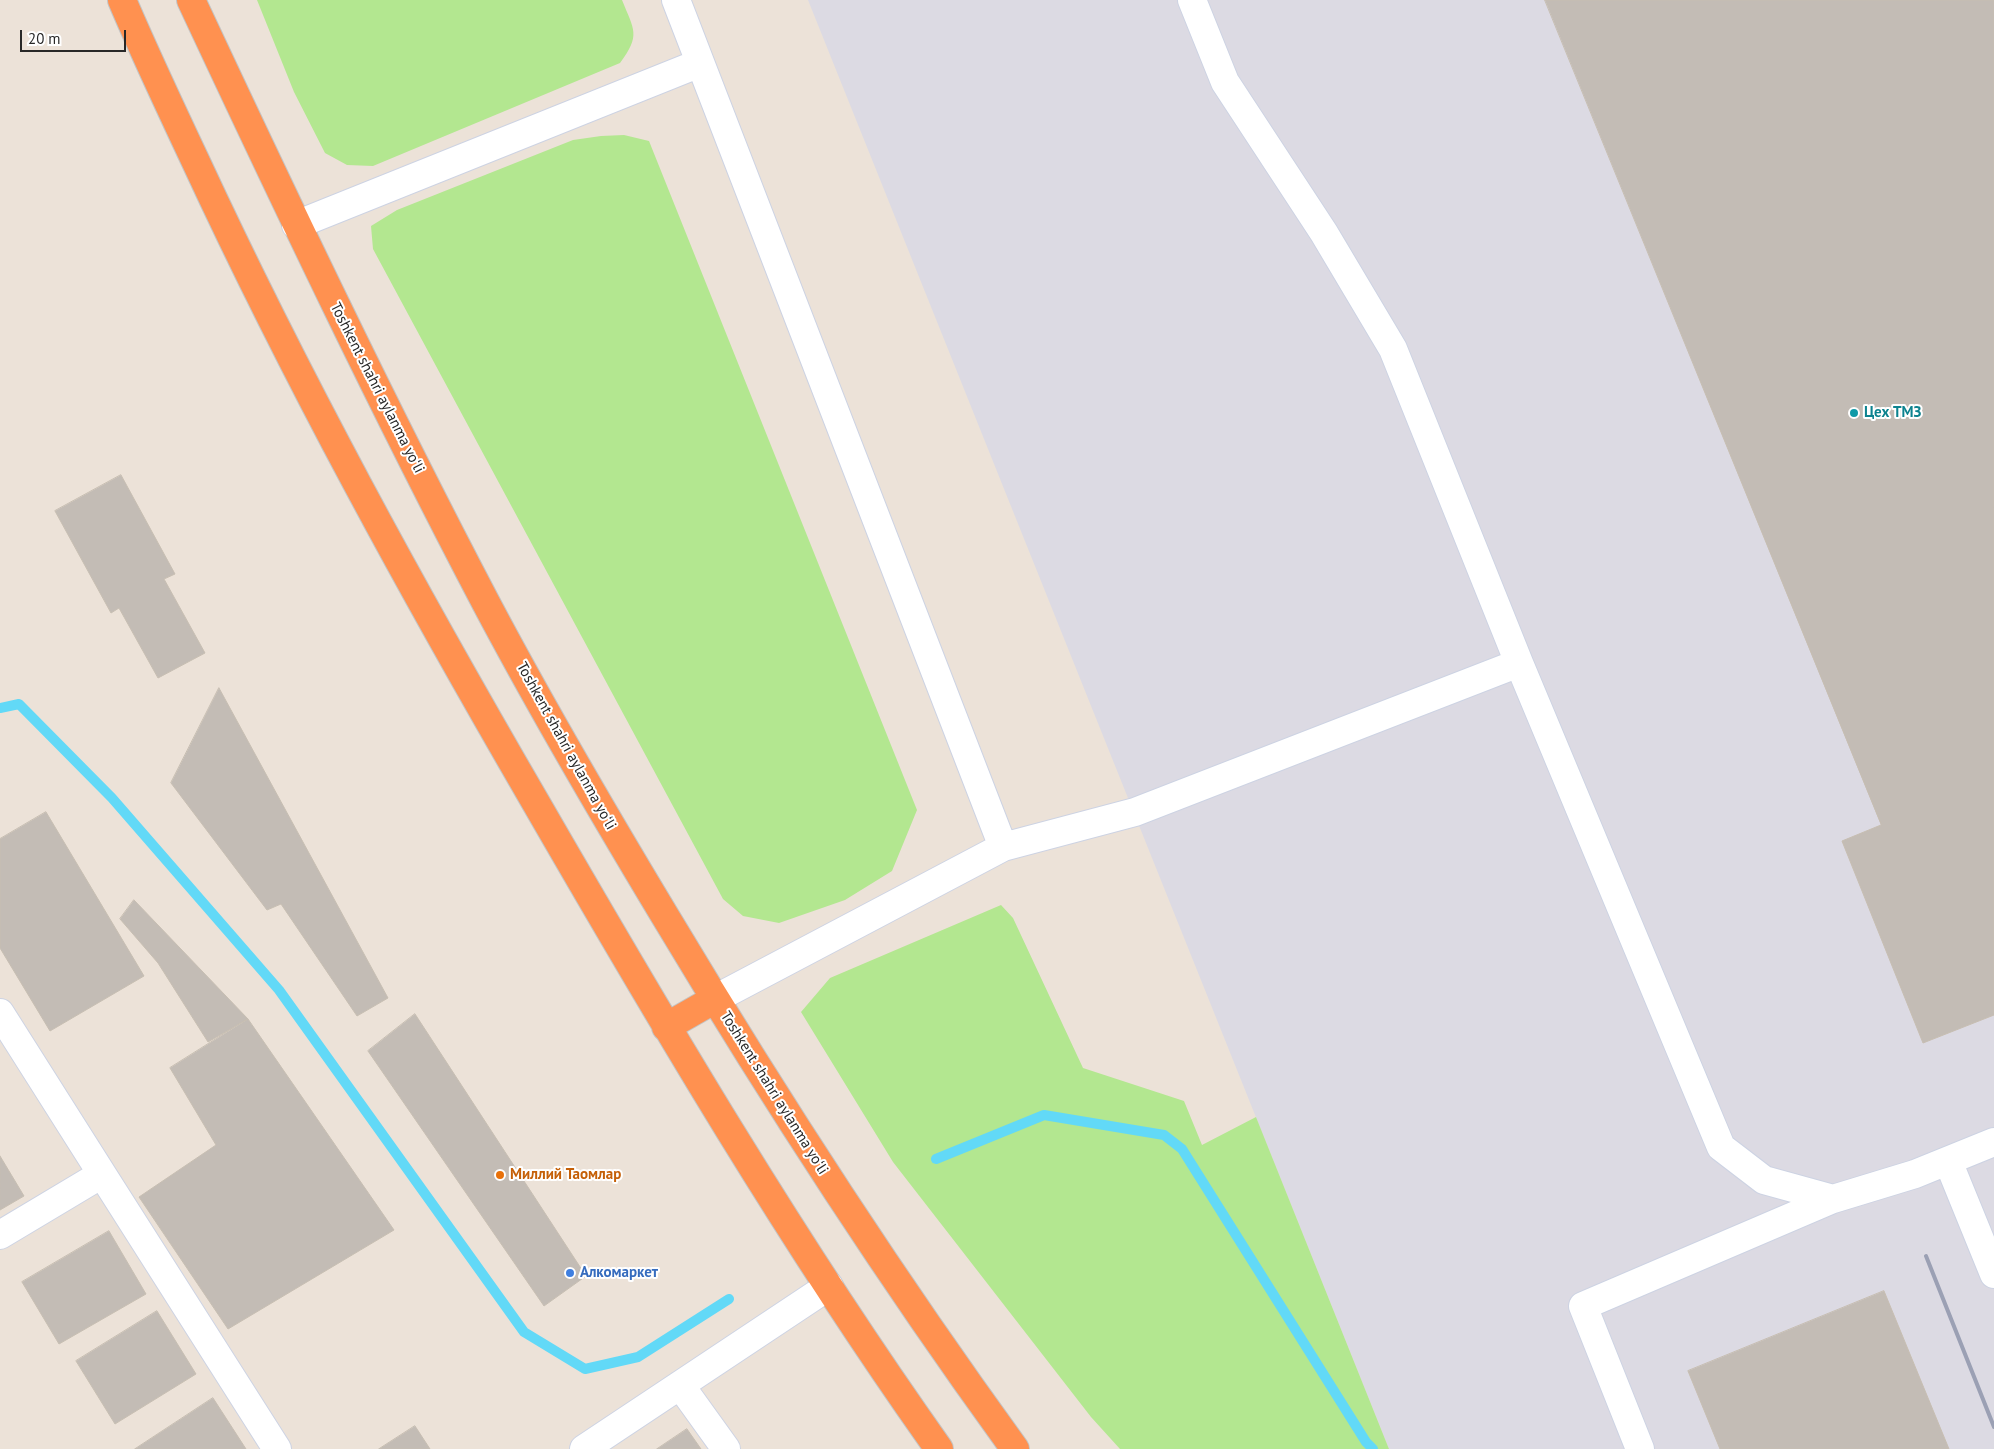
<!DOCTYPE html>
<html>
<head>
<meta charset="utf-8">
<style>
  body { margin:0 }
  #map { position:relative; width:1994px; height:1449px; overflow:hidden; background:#ece2d8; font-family:"PT Sans",sans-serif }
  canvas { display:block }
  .scale { position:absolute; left:20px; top:30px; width:106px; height:22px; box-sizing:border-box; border:2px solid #282828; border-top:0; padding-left:6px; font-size:15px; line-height:18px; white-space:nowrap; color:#282828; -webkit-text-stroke:4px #fff; paint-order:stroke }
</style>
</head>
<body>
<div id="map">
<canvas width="1994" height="1449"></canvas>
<div class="scale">20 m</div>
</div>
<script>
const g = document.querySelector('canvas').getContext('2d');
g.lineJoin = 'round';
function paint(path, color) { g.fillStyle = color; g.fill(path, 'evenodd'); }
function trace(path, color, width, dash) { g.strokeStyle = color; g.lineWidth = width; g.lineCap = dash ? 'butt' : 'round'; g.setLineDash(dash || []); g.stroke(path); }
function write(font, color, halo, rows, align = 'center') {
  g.font = font + ' "PT Sans",sans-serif'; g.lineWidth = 4; g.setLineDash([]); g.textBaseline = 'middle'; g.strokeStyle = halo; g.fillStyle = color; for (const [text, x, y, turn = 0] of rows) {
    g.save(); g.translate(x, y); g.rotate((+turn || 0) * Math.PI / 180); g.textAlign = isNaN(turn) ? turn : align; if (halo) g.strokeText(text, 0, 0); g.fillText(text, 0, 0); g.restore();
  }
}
paint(new Path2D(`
  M808,0h1186v1449h-605z`), '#dcdae3');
paint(new Path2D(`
  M257,0h365c12,30 19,35 -2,63l-247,103 -26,-1 -22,-12 -31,-61z
  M624,135l25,6 268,669 -25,61 -47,29 -66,23 -36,-7 -20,-17 -350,-650 -2,-23 26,-16 176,-70 28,-4z
  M1001,905l12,13 70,150 101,33 18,44 54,-28 133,332h-269l-29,-32 -198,-255 -92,-150 29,-34z`), '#b3e790');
trace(new Path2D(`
  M0,708l19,-4 93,94 167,192 245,342 61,37 53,-12 91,-58
  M936,1159l108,-44 120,20 18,14 184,293 7,7`), '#62d9f7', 10);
const building = new Path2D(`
  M1545,0h449v1015l-71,28 -81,-202 39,-16z
  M121,475l54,99 -11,5 41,74 -47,25 -39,-70 -8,5 -56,-102z
  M219,688l169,310 -31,18 -76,-112 -14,6 -96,-127z
  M46,812l98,164 -94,55 -50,-83v-109z
  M134,900l114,119 -40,23 -50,-79 -38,-44z
  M415,1014l171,262 -42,30 -176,-255z
  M248,1019l146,211 -166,99 -89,-132 77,-52 -46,-77z
  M0,1156l24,40 -24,14z
  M109,1231l37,63 -87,50 -37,-62z
  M1884,1291l65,158h-229l-32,-78z
  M157,1311l39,63 -81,50 -39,-63z
  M213,1398l33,51h-111z
  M415,1426l15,23h-51z
  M687,1429l14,20h-44z`);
paint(building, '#c3bcb5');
trace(building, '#c7beb2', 1);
const minor = new Path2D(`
  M676,0l327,847
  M1192,0l33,82 99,151 69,116 126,314 202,484 43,33 69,19 82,-25 79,-32
  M296,225l404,-162
  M715,999l288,-152 132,-35 384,-149
  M0,1013l102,161
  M1948,1161l46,113
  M0,1235l102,-61 175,275
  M680,1385l46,64
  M584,1449l245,-163
  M1640,1449l-57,-143 250,-107`);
const highway = new Path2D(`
  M122,0c23,54 48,107 73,160 102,220 219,433 341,643 127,220 256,439 403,646
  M191,0c95,203 191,405 295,603 56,106 117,210 179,313 109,182 225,361 350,533
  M666,1027l49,-28`);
trace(minor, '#cdd3e3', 30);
trace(highway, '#c3c3c3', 30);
trace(minor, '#fff', 28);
trace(highway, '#ff9150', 28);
trace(new Path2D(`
  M1926,1256l68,171`), '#9ba0b4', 4);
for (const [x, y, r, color] of [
  [1854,413,5,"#0f9aa8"],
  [500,1175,5,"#e8710a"],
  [570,1273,5,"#3f7fe0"]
]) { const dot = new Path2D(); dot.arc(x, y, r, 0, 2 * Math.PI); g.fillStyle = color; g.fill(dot); trace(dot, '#fff', 2); }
write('15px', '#282828', '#fff', [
  ["Toshkent shahri aylanma yoʻli",377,388,63],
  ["Toshkent shahri aylanma yoʻli",566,746,61],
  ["Toshkent shahri aylanma yoʻli",774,1093,58]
]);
write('bold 15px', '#0d838f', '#fff', [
  ["Цех ТМЗ",1864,413]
], 'left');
write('bold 15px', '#c56008', '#fff', [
  ["Миллий Таомлар",510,1175]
], 'left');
write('bold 15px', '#366cbe', '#fff', [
  ["Алкомаркет",580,1273]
], 'left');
</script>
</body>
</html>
